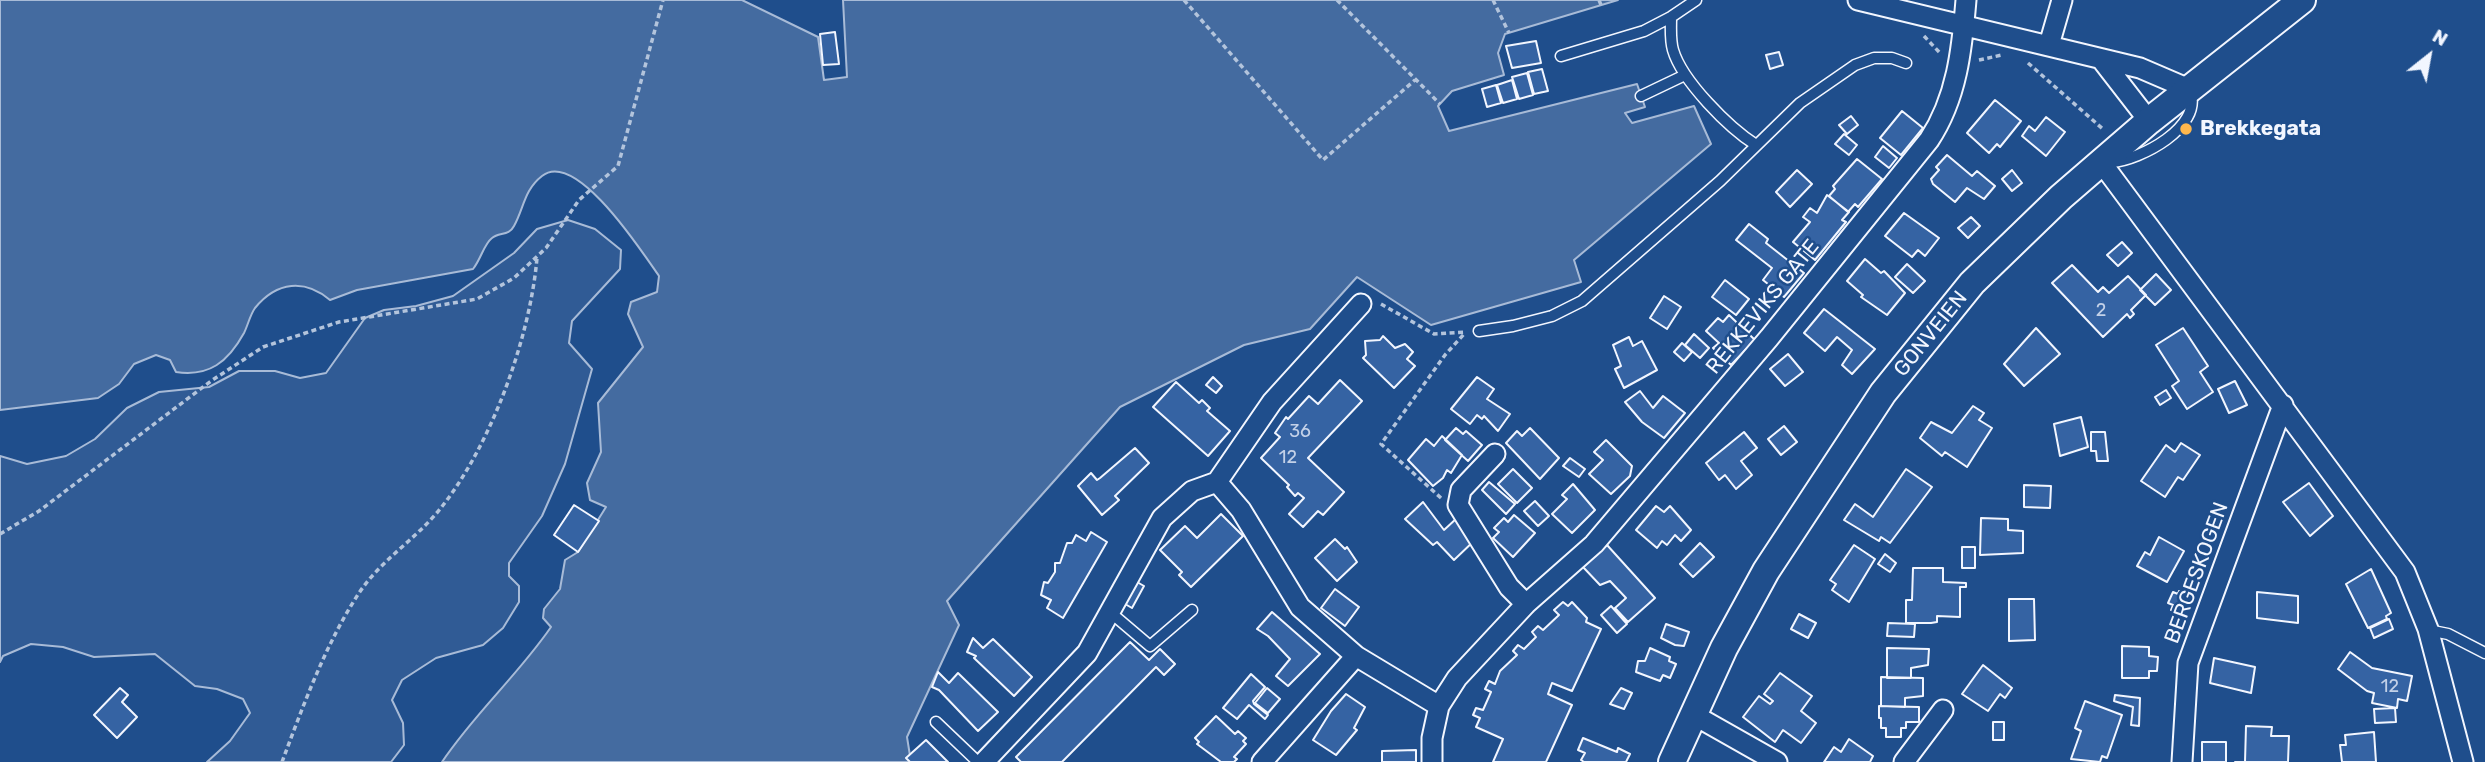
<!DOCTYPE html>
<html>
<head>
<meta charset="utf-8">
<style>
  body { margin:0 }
  #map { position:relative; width:2485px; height:762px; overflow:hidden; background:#1f4e8c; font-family:Rubik,sans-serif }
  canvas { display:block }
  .north { position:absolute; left:2394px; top:21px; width:70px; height:70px; -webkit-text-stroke:5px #1f4e8c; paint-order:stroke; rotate:31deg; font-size:19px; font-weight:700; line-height:28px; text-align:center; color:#f2f6ff }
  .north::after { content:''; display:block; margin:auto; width:24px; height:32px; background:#f2f6ff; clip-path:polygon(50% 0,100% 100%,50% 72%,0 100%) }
</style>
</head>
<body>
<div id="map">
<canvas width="2485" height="762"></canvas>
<div class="north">N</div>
</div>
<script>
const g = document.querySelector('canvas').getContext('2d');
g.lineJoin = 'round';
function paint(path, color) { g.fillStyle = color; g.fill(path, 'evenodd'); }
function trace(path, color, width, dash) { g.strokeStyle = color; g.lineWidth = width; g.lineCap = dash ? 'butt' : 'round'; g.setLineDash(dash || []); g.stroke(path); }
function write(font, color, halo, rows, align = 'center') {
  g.font = font + ' Rubik,sans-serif'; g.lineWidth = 5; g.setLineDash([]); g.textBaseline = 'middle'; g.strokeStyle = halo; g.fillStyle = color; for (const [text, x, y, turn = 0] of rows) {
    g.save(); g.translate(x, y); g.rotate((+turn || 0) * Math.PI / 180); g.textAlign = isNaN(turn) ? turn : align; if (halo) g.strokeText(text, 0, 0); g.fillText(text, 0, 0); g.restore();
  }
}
const built = new Path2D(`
  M568,220l27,9 26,21 -1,19 -48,52 -3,22 23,26 -27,95 -23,52 -33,47v13l10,10v16l-16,26 -20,17 -47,13 -34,22 -10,20 11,23 1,22 -13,17h-184l23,-21 20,-28 -7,-14 -26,-10 -22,-3 -40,-32 -61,3 -31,-10 -32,-3 -28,12 -3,6v-206l27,8 39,-8 29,-17 32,-31 32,-16 50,-5 30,-16h36l25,7 26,-5 39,-55 19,-8 32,-4 37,-10 61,-43 23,-24z`);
paint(built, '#305b95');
trace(built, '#a8bbd7', 2);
const water = new Path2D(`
  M0,0h742l76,37 6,43 23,-3 -4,-77h775l-113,34 -7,19 6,22 -52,16 -14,15 11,25 188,-47 8,23 -20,6 7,10 62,-17 17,38 -137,116 7,22 -150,43 -74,-48 -47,52 -66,16 -124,62 -173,194 12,24 -52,112 4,25h-469c32,-48 76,-87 109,-135l-8,-9 1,-9 16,-20 5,-29 13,-8 28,-45 -16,-7 -3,-17 14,-31 -3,-49 45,-56 -15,-33 3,-12 26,-10 2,-16c-17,-24 -83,-127 -117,-100 -18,14 -18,32 -28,50 -5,10 -15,6 -22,12 -8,6 -11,21 -19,31l-116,21 -27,10c-25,-21 -53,-19 -75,8 -5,7 -7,17 -11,25 -16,29 -35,44 -68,39l-6,-12 -14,-5 -22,9 -15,20 -21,14 -98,12z`);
paint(water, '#446ba0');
trace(water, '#a8bbd7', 2);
const building = new Path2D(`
  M835,32l4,32 -16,1 -3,-31z
  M1536,41l5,22 -29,5 -6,-22z
  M1779,52l4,13 -13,4 -4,-14z
  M1542,69l6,22 -14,3 -6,-22z
  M1527,73l6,22 -14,4 -7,-22z
  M1512,80l5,19 -14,4 -6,-18z
  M1496,85l5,18 -14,4 -5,-18z
  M1995,100l26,21 -21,26 -3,-3 -8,9 -22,-20z
  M1902,111l21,17 -22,27 -21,-17z
  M1851,116l7,9 -11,9 -8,-9z
  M2046,117l19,15 -19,24 -24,-20 7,-10 6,5z
  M1844,134l13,11 -8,10 -14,-11z
  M1883,146l14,12 -8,10 -14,-11z
  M1947,155l25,21 5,-5 18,15 -11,13 -17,-11 -12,14 -22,-18 -2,-5 8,-9 -3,-3z
  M1857,159l25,20 -24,28 -3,-3 -7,8 -19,-16 6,-7 -2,-3z
  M1797,170l15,14 -22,23 -14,-15z
  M2012,170l10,13 -10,8 -10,-12z
  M1827,195l22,17 -7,8 4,2 -31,38 -22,-18 17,-20 -7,-5 7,-9 7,5z
  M1904,213l35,25 -14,18 -7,-6 -6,7 -27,-21z
  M1971,217l9,9 -12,12 -10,-10z
  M1749,224l19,15 -2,4 38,30 -20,24 -21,-17 9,-12 -36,-28z
  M2122,242l10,11 -14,13 -11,-11z
  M1865,259l16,14 3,-2 21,22 -18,22 -26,-18 2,-2 -16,-14z
  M1907,264l18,17 -12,12 -18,-16z
  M2072,265l26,27 5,-5 6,6 19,-17 18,19 -15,15 3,4 -4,4 -3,-4 -24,23 -51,-54z
  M2156,274l15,16 -16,15 -15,-15z
  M1725,280l24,19 -13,16 -24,-18z
  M1664,296l17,11 -14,22 -17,-11z
  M1824,309l51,40 -23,25 -10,-9 10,-15 -15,-13 -12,14 -21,-18z
  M1729,315l26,25 -24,25 -18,-17 6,-5 -13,-12 12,-13 5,4z
  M2036,328l24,26 -36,32 -20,-22z
  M2183,328l25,38 -8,6 13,20 -26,17 -15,-23 7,-5 -23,-36z
  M1694,334l15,14 -9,10 -15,-13z
  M1383,336l12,12 10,-4 8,8 -6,7 8,7 -21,22 -31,-30 3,-3 -1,-14 15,-1z
  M1629,337l4,9 9,-5 15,29 -33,18 -9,-19 6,-3 -8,-21z
  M1682,343l10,9 -8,9 -10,-9z
  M1788,354l15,18 -18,14 -15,-17z
  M1213,377l9,9 -6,7 -10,-8z
  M1477,377l17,12 -7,10 23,15 -12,17 -14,-15 -2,3 -5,-4 -7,9 -19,-15z
  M1340,380l22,21 -54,57 36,34 -21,23 -5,-4 -15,16 -14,-13 15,-16 -6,-5 -3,3 -8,-9 2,-2 -28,-27 19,-21 -5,-4 11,-16 2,2 21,-23 9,8z
  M2235,381l12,24 -18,8 -11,-24z
  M1176,382l23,21 3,-3 8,8 -3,3 23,20 -22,25 -55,-49z
  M2166,390l5,8 -11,7 -5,-8z
  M1640,391l13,17 10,-12 22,17 -21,25 -22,-16 -17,-20z
  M1973,406l11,7 -5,7 13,8 -25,39 -22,-15 -3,4 -22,-18 11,-16 21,11z
  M2081,417l7,30 -28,9 -6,-32z
  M1784,426l13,16 -16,13 -13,-16z
  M1456,428l7,6 3,-3 16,14 -14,16 -23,-21z
  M1530,428l29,30 -19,21 -34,-36 11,-12 5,5z
  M1744,432l13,16 -16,13 11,14 -16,14 -11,-14 -6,5 -13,-17z
  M2091,432h14l3,29h-11l-1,-10h-5z
  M1442,436l20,19 -11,18 -4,-3 -4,8 -10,8 -25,-26 18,-21 8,7z
  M1606,440l26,26 -2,10 -19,18 -22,-20 14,-14 -9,-8z
  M2181,443l19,12 -17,25 -5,-3 -13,20 -24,-16 25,-36 9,7z
  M1135,448l14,15 -34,33 4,4 -17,15 -24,-29 13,-13 6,7 3,-2z
  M1570,458l15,11 -6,8 -16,-11z
  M1513,469l19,19 -15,15 -19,-19z
  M1906,469l26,18 -42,56 -9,-6 -2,4 -35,-21 11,-16 18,13z
  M1489,482l26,22 -9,10 -24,-24z
  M2309,483l24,33 -23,20 -27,-34z
  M1573,484l22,26 -23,23 -20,-19 15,-15 -5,-4z
  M2024,485l27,1 -1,22 -26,-1z
  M1535,501l14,15 -11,10 -14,-15z
  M1423,502l21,28 13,-12 19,21 -22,21 -17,-18 -4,3 -28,-26z
  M574,505l25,16 -21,31 -24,-17z
  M1656,506l8,6 6,-6 21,24 -10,11 -6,-6 -8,10 -5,-4 -5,7 -21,-18z
  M1221,514l22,22 -52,51 -12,-12 3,-3 -22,-22 25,-24 12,12z
  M1514,515l21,18 -22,24 -20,-19 6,-6 -5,-4 10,-10 4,4z
  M1981,518l27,1v11l15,1v22l-43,2z
  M1091,532l16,10 -44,76 -16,-10 4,-8 -10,-5 3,-13 4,1 7,-11v-9h5l7,-20h5l4,-8 10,6z
  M2159,537l25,14 -17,31 -30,-16 8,-14 5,3z
  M1335,539l10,10 2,-2 10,15 -20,19 -22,-23z
  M1700,543l14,14 -21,20 -13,-13z
  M1607,545l48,53 -27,24 -13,-14 11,-10 -16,-17 -10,4 -17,-18z
  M1854,545l21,14 -26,43 -17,-12 4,-6 -6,-4z
  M1962,547h13v21h-13z
  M1885,554l11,9 -6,9 -12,-8z
  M1913,568h30v14l23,1v4h-6v30l-23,-1v6l-6,1h-25v-23h6z
  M2371,569l20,44 -5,3 1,3 -19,9 -22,-44z
  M1137,582l7,4 -12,22 -7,-4z
  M1335,589l24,18 -14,19 -24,-18z
  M2179,591l12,5 -8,19 -12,-5 2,-5 -5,-2 5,-11 5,2z
  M2257,592l41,4v27l-41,-5z
  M2009,599h25l1,41 -26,1z
  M1563,602l5,4 4,-4 15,16 -1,4 15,7 -29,62 -20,-8 -4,11 24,11 -26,57h-53l10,-23 -27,-12 4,-9 -7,-3 3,-7 7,2 8,-18 -6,-3 4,-8 6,3 5,-13 17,-16 -4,-4 5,-6 6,4 12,-12 -4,-5 6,-6 5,4 16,-15 -5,-5z
  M1611,606l16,18 -10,9 -16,-18z
  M1272,612l48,42 -32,32 -12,-10 14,-17 -22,-23 -11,-7z
  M1799,614l17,9 -8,15 -17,-9z
  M2389,619l4,10 -19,9 -4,-10z
  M1888,623l27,1 -1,13 -27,-1z
  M1666,624l23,8 -5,14 -9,-1 -14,-7z
  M973,638l10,10 10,-9 39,38 -18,19 -40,-38 2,-2 -9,-4z
  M1130,642l19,18 11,-11 15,15 -11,11 -8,-8 -94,95h-41l-5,-5z
  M2122,646l27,1v9l9,1 -1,14h-8v7h-27z
  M1650,648l20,9 -1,4 7,3 -6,14 -7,-3 -3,6 -24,-9 2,-11h7z
  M1887,648l42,1 -1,16 -17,3v10h-24z
  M2350,652l22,16 40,8 -5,25 -9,-2 -1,9 -25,-5 2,-10 -7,-2 -29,-22z
  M2214,658l41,9 -4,26 -41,-10z
  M1983,665l29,23 -7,10 -5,-4 -12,17 -26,-17z
  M938,672l11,11 9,-10 40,39 -20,19 -39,-41 -7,-3z
  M1780,673l32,23 -11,15 15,12 -15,20 -18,-13 -8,12 -32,-25 16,-21 11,8 3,-3 -9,-7z
  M1251,674l14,13 -12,14 1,3 14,11 -3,4 -16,-14 -12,14 -14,-11z
  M1881,677l42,1v18l-18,2v9l-24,-1z
  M120,688l8,7 -6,7 15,15 -20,21 -23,-23z
  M1267,688l13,11 -12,14 -13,-10z
  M1621,688l11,5 -8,16 -14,-5z
  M1346,694l19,13 -11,21 3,2 -21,25 -23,-15 18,-29z
  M2115,695l25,3 -1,28 -8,-1 2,-18 -19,-6z
  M2085,701l37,14 -15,43 -5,-2 -2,6 -29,-3 10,-28 -6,-3z
  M1879,706l40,1v15h-13v6h-5v9h-15v-9h-5v-10h-2z
  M2395,708l1,14 -21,1 -1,-14z
  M1216,716l19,18 3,-3 8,7 -3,3 3,3 -12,13 3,2 -3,3h-13l-24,-18 2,-2 -4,-4z
  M1993,722h11v18h-11z
  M2246,726l26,1 -1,9h18l-1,26h-53h10z
  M2374,732l2,30h-34l-2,-17h6l-1,-10z
  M1583,738l34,14 1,-4 12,6 -4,8h-42l-3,-2 4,-7 -7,-3z
  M1849,739l24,17 -3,6h-46l10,-15 7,5z
  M926,740l22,22h-38l-4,-4z
  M2202,742h24v20h-24z
  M1416,750v12h-34v-11z`);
paint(building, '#3563a3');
trace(building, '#f2f6ff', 2);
const lane = new Path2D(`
  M1671,17c0,12 -1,23 2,33 9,31 56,78 83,95
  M1561,56l83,-25 27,-14 25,-17
  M1641,96l44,-21
  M2112,162c28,-2 91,-35 78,-70
  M1479,331l34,-5 39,-10 30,-15 138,-120 80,-78 55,-38 19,-7h18l14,5
  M1110,612l40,34 42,-36
  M2428,630l20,4 37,19
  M936,722l42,40`);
const street = new Path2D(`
  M1858,0l282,68 49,21
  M2049,45l13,-45
  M2101,59l48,62
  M2101,162l304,410 23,57 35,133
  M1495,454l-34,36 -3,15 51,82 17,17
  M1217,482l24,28 59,97 56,49 83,50
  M1694,715l83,47
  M984,762l103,-109 75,-135 30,-27 25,-9 55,-80 89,-98
  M1262,762l94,-106
  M1432,762v-24l7,-32 18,-28 69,-74 68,-60 175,-206 160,-198c28,-42 33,-91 37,-140
  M1904,762l39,-52
  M2182,762l6,-99 95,-258`);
const secondary = new Path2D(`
  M1672,762l52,-114 42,-77 117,-178 89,-110 89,-86 88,-76 153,-121`);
trace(lane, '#f2f6ff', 13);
trace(street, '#f2f6ff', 23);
trace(secondary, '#f2f6ff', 30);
trace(new Path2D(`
  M1184,0l139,160 92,-80
  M1337,0l103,104
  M1493,0l16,33
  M1599,0l2,5
  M1924,36l16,17
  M1979,60l23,-5
  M2028,63l76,67
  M1381,304l53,30 32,-2
  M1441,498l-60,-54 64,-89 20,-22
  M0,534l39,-23 172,-130 52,-34 76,-25 138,-23 37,-21 32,-30 33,-48 39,-34 45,-166
  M282,762c21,-56 44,-119 77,-169 22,-33 57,-54 81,-84 51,-63 90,-171 97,-251`), '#b3c4dc', 3.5, [5, 3.5]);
trace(lane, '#1f4e8c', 10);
trace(street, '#1f4e8c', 19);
trace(secondary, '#1f4e8c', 26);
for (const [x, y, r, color] of [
  [2186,129,7,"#ffb74d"]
]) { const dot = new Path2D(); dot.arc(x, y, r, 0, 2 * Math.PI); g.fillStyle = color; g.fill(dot); trace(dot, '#1f4e8c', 2.5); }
write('18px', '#c3d1e8', null, [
  ["2",2101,311],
  ["36",1300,432],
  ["12",1288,458],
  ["12",2390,687]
]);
write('bold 21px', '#f2f6ff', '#1f4e8c', [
  ["Brekkegata",2200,129]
], 'left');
write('21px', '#f2f6ff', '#1f4e8c', [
  ["REKKEVIKS GATE",1763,307,-51],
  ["GONVEIEN",1931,334,-51],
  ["BERGESKOGEN",2197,573,-70]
]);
</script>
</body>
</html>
